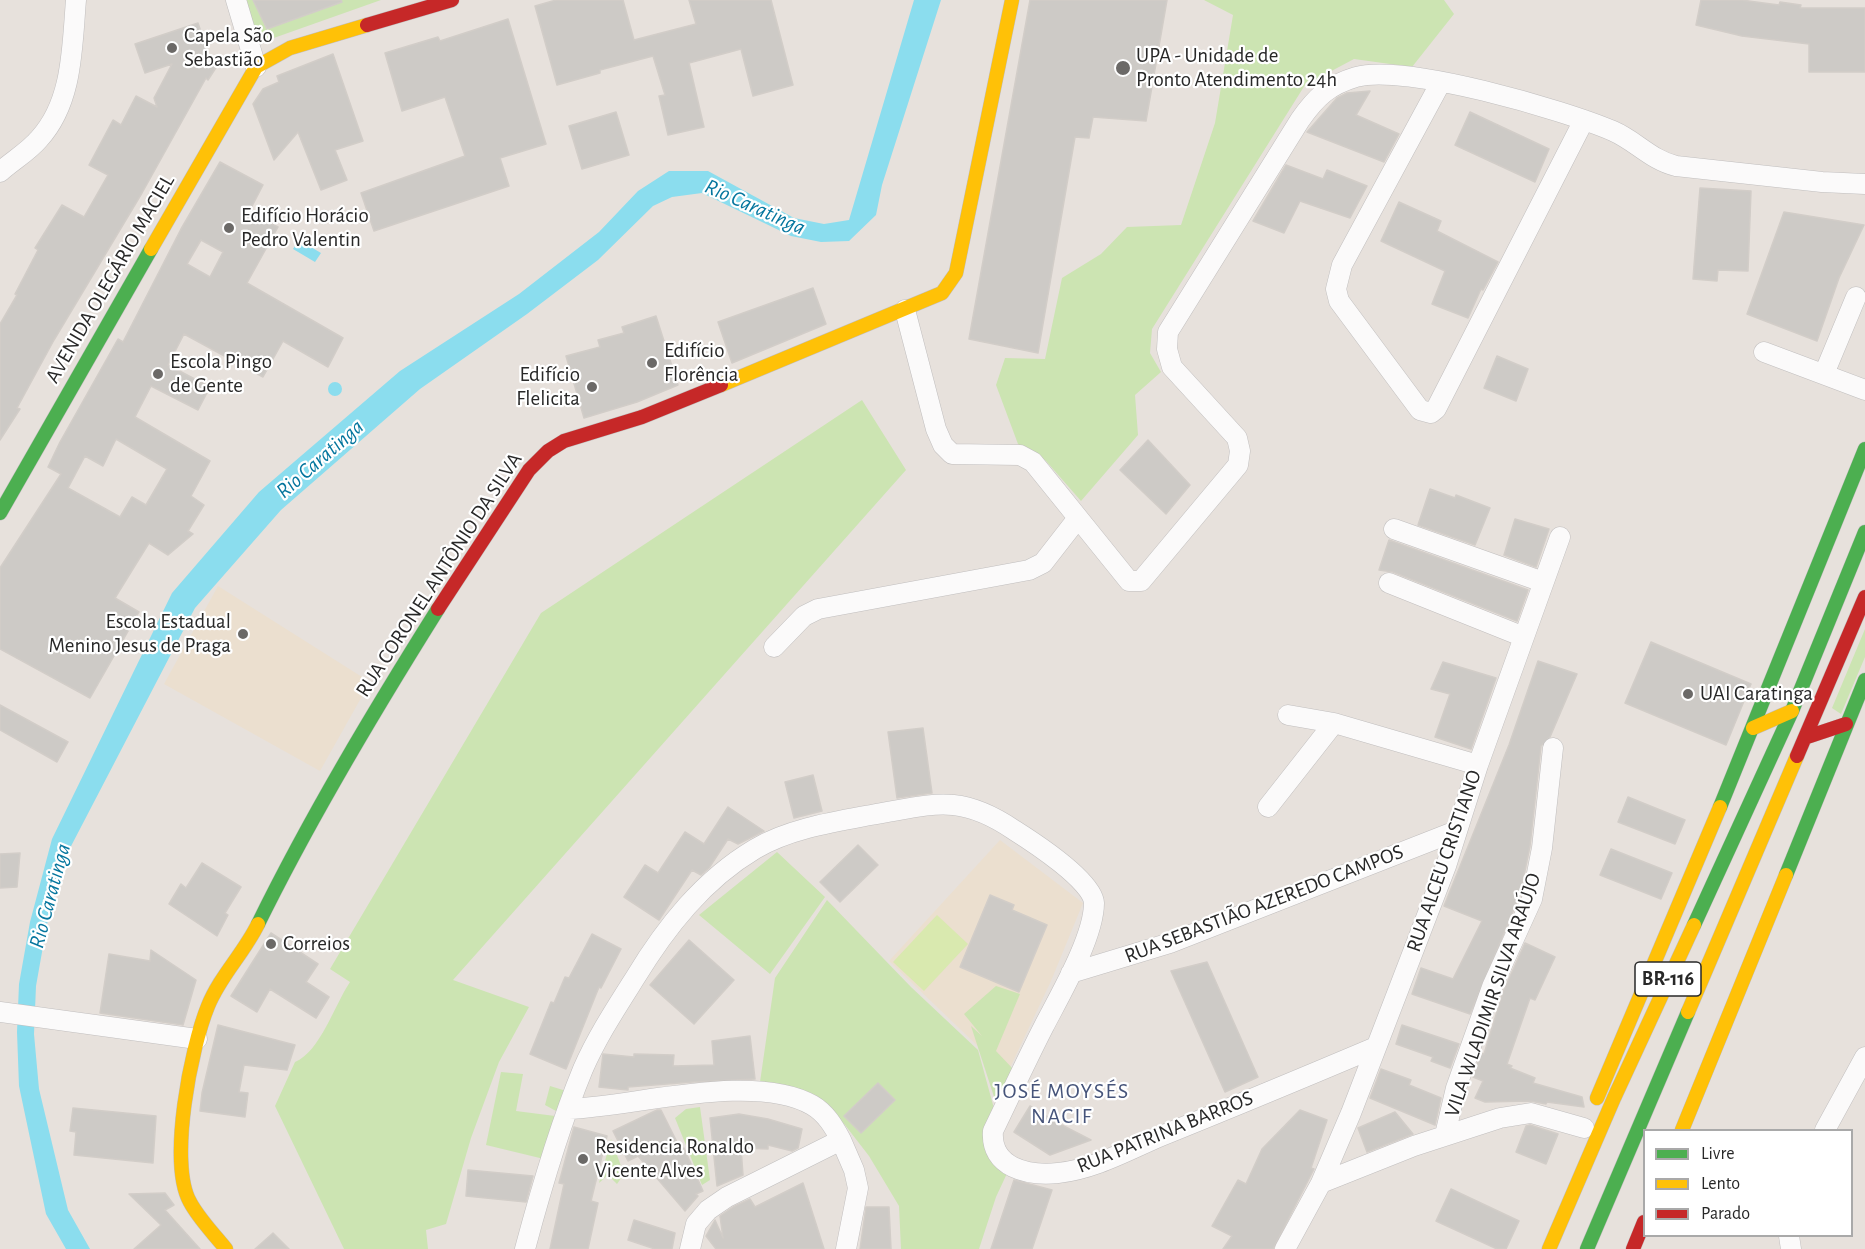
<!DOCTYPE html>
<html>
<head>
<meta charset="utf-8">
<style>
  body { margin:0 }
  #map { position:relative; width:1865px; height:1249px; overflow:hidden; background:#e7e1dc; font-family:"Alegreya Sans",sans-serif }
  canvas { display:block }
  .legend { position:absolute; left:1643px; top:1129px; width:210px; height:108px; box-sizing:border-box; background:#fff; border:2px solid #a9a9a9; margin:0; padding:8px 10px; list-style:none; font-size:18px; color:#282828 }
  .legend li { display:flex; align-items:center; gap:12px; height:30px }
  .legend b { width:30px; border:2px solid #a9a9a9 }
</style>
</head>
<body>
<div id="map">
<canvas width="1865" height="1249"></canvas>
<ul class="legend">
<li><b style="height:8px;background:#4caf50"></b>Livre</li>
<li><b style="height:8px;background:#ffc107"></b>Lento</li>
<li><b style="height:8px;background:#c62828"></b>Parado</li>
</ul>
</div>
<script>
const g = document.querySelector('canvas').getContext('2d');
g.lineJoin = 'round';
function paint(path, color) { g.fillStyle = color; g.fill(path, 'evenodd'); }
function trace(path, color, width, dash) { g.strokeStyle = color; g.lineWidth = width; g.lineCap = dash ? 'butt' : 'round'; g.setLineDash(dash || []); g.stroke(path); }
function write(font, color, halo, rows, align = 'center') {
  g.font = font + ' "Alegreya Sans",sans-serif'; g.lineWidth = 4.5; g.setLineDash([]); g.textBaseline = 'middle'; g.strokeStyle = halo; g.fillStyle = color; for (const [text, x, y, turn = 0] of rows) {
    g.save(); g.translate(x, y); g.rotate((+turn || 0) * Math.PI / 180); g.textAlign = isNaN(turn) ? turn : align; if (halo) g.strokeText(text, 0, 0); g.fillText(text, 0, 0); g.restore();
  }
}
paint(new Path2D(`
  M218,586l152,96 -50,89 -156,-87z
  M1000,840l83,63 -32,78 -44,93 -118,-113z`), '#ebdfcf');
paint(new Path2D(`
  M243,0h138l-127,45z
  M1204,0h240l10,14 -42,53 -58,-8 -49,26 -153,244 -2,24 11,19 -26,23 3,40 -57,66 -35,-40 -28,-17 -22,-59 9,-27 40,1 17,-81 39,-24 26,-27 54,-2 34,-102 18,-108z
  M862,400l44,70 -453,510 76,27 -30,55 -28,76 -25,86 -20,6 2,19h-84l-69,-143 20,-44c25,-10 40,-58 55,-80l-20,-13 211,-356z
  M1865,629v28l-24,57 -9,-6z
  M777,852l48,45 -55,77 -71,-59z
  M827,900l84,87 67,63 32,117 -14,30 -17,52h-78l-2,-43 -30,-50 -24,-31 -30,-30 -55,-13 15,-104z
  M996,986l24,8 -24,57 18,19 -16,39 -27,-83 11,10 -18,-22z
  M501,1072l22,2 -7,37 39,5 -11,43 -58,-14z
  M550,1086l26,8 -9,23 -22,-12z
  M700,1107l10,73 -8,5 -27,-67 11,-9z
  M611,1139l13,35 -7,10 -9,-9 -9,8z`), '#cce4b2');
paint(new Path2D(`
  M937,915l31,29 -44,47 -31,-29z`), '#d9e9af');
paint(new Path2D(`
  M914,0h27l-59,185 -6,30 -27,26 -28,1 -30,-6 -89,-43 -30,4 -19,9 -55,54 -71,54 -107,75 -139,121 -86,98 -126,242 -22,74 -11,62 -2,48 5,55 29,121 22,39h-24l-20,-35 -27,-128 -2,-54 2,-48 11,-62 22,-83 120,-246 87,-101 141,-121 119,-77 80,-62 39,-41 31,-20h39l86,47 30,6 25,-4z
  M299,240l22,13 -6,9 -22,-13z
  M328 389a7 7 0 1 1 14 0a7 7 0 1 1-14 0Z`), '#8bddee');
const building = new Path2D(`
  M253,0h88l1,2 -75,27z
  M556,0h67l11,40 62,-16 -7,-24h82l22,85 -40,11 -12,-47 -52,14 15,64 -36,8 -9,-39 6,-1 -12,-39 -53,14v3l-43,12 -22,-79z
  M1030,0h137l-21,121 -53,-4 -4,21 -14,-1 -37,216 -69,-14z
  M1701,0h40l38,5 1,-3 21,3 -1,3h65v64h-56v-28l-67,-8 -46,-11z
  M508,19l38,125 -46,14 9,28 -135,45 -13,-38 104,-37 -20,-59 -43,14 -17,-58 53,-16 2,4z
  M198,23l12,35 9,5 -11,17 -2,-2 -64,115 -88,147 -37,68 3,1 -20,31v-116l17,-29 -2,-1 23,-44 -3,-2 27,-43 22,12 24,-42 -19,-10 24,-45 8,5 15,-29 21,11 -3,-9 18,-34 -27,9 -10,-29z
  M333,54l30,87 -28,9 12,30 -26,10 -23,-58 -24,28 -21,-56 10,-15 16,-7 -2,-6z
  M1370,91l-14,24 43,19 -15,28 -77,-30 30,-34 10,-5z
  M616,112l13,43 -47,14 -13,-43z
  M1470,112l79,37 -14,33 -80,-37z
  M220,162l43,23 -14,27 29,15 -31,56 96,55 -15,29 -45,-26 -20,36 -79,-43 -16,31 42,22 -12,23 -47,-24 -16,31 75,44 -19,35 13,9 -16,26 5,3 -25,21 -19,-12 -34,55 24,14 -49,86 -90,-49v-81l61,-94 -13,-7 12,-25 58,-103 5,3 58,-113zM201,240l22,12 -13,25 -23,-13zM116,439l51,30 -21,36 -14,-8 -12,20 -52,-29 17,-32 18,10z
  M1286,165l37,14 4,-9 40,16 -17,32 -50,-17 -16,32 -31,-12z
  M1700,188l51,3 -3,80 -30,-1 -1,11 -24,-2z
  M1399,202l42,19 -4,10 61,31 -15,28 -2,-1 -13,29 -36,-14 13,-33 -64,-30z
  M1784,212l80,13 -25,53 -22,63 -70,-27z
  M813,288l13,36 -94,39 -14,-41z
  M656,316l22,69 -41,17 -53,16 -18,-62 34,-9 -2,-7 26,-7 -2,-6z
  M1497,356l31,13 -12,32 -32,-13z
  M1148,440l42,45 -24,29 -46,-44z
  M1430,489l25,9 1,-3 34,13 -15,37 -57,-20z
  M1515,519l34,10 -13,38 -32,-12z
  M1389,540l139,50 -11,31 -124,-49 -14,-2z
  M1651,642l100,42 -25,61 -101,-42z
  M1538,661l39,13 -27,63 -9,9 -11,100 -10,49 -50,119 -58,-20 9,-26 32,11 29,-58 -38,-15 65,-161z
  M1443,662l53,16 -25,71 -36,-12 15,-43 -19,-5z
  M0,705l68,37 -11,20 -57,-32z
  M923,728l9,65 -35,5 -9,-66z
  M813,775l9,36 -28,7 -9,-36z
  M1628,797l57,23 -10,24 -57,-22z
  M728,807l36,24 -26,13 -10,-5 -19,29 -8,7 -9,-5 -33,50 -35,-23 21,-32 13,8 27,-41 19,12z
  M858,845l20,20 -38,37 -20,-20z
  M1611,849l61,24 -11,26 -61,-24z
  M20,853l-3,34 -17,1v-34z
  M202,863l39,24 -16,26 3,2 -11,21 -48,-32 12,-20 5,4z
  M990,895l24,10 -2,5 35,15 -28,67 -59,-25z
  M271,933l47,31 -12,18 23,15 -13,21 -46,-29 -13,23 -26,-16z
  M592,934l29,15 -20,39 -2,-1 -33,82 -36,-15 21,-52 3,1 11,-26 4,1z
  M689,940l45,40 -40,44 -44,-39z
  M1525,943l30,14 -20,43 -5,-2 -23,66 5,2 -2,2 25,10 -2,5 49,14 2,10 -37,-5 -1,2 -16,-3 -45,1 -10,-4 8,-17 -10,-4 8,-24 3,1 19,-62z
  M151,950l45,30 -13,45 -83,-12 9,-59 41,7z
  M1207,962l51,115 -33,15 -54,-121z
  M218,1025l77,20 -8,25 -43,-5 -5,27 9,1 -3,24 -45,-6 2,-18z
  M1402,1025l57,19 -9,24 -19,-7 2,-4 -37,-13z
  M750,1036l5,43 -62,3 -65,5v3l-29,-3 4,-33 31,3v-3l40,1 -1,11 41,-1 -2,-24z
  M1381,1069l30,11 -2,5 32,13 -6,27 -65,-27z
  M878,1083l17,17 -34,33 -17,-17z
  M1030,1106l24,15 37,19 -41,15 -36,-23z
  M73,1108l83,8 -3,47 -79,-8 2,-23 -6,-1z
  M657,1110h4l20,40 3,-2 19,43 -7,3 2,2 -13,15 -47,-55 -10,5 -15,-30z
  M1300,1110l27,10 -16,48 3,1 -41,80h-50l9,-13 -20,-10 26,-46 8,4 16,-35z
  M1395,1112l18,22 -46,18 -9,-24z
  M739,1114l29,5 34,10 -4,19 -6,3 -24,-6v4l-27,-1 2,27 -26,11 -7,-68z
  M1530,1125l28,9 -12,30 -30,-12 10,-26z
  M574,1127l33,9 -16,65 7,2 -10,46h-38l14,-65 -5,-1z
  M468,1170l65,6 -7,26 -60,-6z
  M1014,1180l38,10 -20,59h-41z
  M803,1183l21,66h-108l-10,-13 9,-16 8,18 -3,-22 13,-9 17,-8 5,8z
  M1451,1189l68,32 -13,28h-9l-61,-28z
  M165,1193l9,12 -9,5 35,39h-66l27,-24 -32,-31z
  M866,1207h23l2,42h-31z
  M634,1220l41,13 -3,16h-17l-27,-9z
  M273,1233l16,16h-34z`);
paint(building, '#cdcac6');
trace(building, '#d2cdc8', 1.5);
const street = new Path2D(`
  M236,0l20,67
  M1441,82l-99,183 -6,24 3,12 81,109 11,3 5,-4 148,-289
  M0,172c12,-11 28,-20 39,-33 34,-37 33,-92 37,-139
  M905,310l31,119 7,16 9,9 68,1 13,7 96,119h12l97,-116 2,-14 -3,-13 -65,-71 -5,-18 1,-17 132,-212c16,-23 29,-35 56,-43 48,-14 208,33 257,54 23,10 38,29 63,35l146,16 43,2
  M1764,352l101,38
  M1824,374l32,-77
  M1394,529l149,53
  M1389,583l135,54
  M774,647l30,-31 14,-7 211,-39 14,-7 35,-45
  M1288,715l46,8 144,42
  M1268,807l66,-84
  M1071,973l99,-30 286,-112
  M0,1012l197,27
  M569,1109c67,-3 185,-37 243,-4 14,8 22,22 29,35
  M1825,1130l40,-73
  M1445,1135l11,-47 36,-101 40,-88 10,-51 11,-100
  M1321,1183l30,-70 95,-247 32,-101 82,-228
  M1789,1236l2,13
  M525,1249c16,-60 34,-122 58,-180 14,-32 33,-61 52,-91 31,-51 68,-98 120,-129 34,-20 78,-27 116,-34 61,-10 87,-23 143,15 19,12 79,51 80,73 0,34 -34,92 -50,123 -18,35 -34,70 -51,105 -3,37 35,45 65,42 37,-4 70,-23 103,-37 72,-29 144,-59 215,-89
  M690,1249l6,-25 12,-14 19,-13 114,-57 13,30 4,18 -12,61
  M1285,1249l36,-66 93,-37 86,-28 31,-5 53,15`);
const fast = new Path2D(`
  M0,513l151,-264
  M1720,807l145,-358
  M1786,875l79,-195
  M258,924c53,-108 116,-213 180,-315
  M1694,925l98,-214 73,-179
  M1587,1249l101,-237`);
const slow = new Path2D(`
  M151,249l105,-182 34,-19 77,-23
  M721,385l221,-92 14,-20 56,-273
  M1753,728l39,-17
  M1688,1012l109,-256
  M1597,1098l123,-291
  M1682,1130l104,-255
  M226,1249c-12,-15 -27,-30 -36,-47 -22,-39 1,-155 18,-196 12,-30 36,-53 50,-82
  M1549,1249l65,-151 80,-173`);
const jam = new Path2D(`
  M367,25l85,-25
  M438,609l91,-139 19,-19 16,-10 78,-24 79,-32
  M1807,737l39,-13
  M1797,756l68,-159
  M1633,1249l11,-27`);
trace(street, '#c0bebe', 21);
trace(fast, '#c0bebe', 15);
trace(slow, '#c0bebe', 15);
trace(jam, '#c0bebe', 15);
trace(street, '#fbfafa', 20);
trace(fast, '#4caf50', 14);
trace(slow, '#ffc107', 14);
trace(jam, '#c62828', 14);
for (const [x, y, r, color] of [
  [172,48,6,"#6b6967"],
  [1123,68,8,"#6b6967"],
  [229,228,6,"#6b6967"],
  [652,363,6,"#6b6967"],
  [158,374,6,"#6b6967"],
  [592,387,6,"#6b6967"],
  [243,634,6,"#6b6967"],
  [1688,694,6,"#6b6967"],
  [271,944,6,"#6b6967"],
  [583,1159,6,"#6b6967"]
]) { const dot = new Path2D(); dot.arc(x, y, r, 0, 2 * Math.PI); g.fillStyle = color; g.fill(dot); trace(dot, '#fff', 2); }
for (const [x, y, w] of [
  [1668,979,66]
]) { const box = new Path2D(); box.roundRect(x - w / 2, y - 17, w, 34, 4.5); g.fillStyle = '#fff'; g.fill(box); trace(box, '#282828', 1.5); }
write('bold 20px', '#282828', null, [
  ["BR-116",1668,979]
]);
write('21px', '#282828', '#fff', [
  ["Capela São",184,36],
  ["Sebastião",184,60],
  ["UPA - Unidade de",1136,56],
  ["Pronto Atendimento 24h",1136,80],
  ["Edifício Horácio",241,216],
  ["Pedro Valentin",241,240],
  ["Edifício",664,351],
  ["Florência",664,375],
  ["Escola Pingo",170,362],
  ["de Gente",170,386],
  ["Edifício",580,375,"right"],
  ["Flelicita",580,399,"right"],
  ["Escola Estadual",231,622,"right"],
  ["Menino Jesus de Praga",231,646,"right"],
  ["UAI Caratinga",1700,694],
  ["Correios",283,944],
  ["Residencia Ronaldo",595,1147],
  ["Vicente Alves",595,1171]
], 'left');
write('21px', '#282828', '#fff', [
  ["AVENIDA OLEGÁRIO MACIEL",110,279,-60],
  ["RUA CORONEL ANTÔNIO DA SILVA",439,575,-57],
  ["RUA ALCEU CRISTIANO",1444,861,-71],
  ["RUA SEBASTIÃO AZEREDO CAMPOS",1264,904,-21],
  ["VILA WLADIMIR SILVA ARAÚJO",1493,995,-71],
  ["RUA PATRINA BARROS",1165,1132,-22]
]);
write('italic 22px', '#05769e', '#fff', [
  ["Rio Caratinga",755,207,24],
  ["Rio Caratinga",320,459,-41],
  ["Rio Caratinga",50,896,-75]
]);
g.letterSpacing = '1.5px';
write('22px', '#46547a', '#fff', [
  ["JOSÉ MOYSÉS",1062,1091],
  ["NACIF",1062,1116]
]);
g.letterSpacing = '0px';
</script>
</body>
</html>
